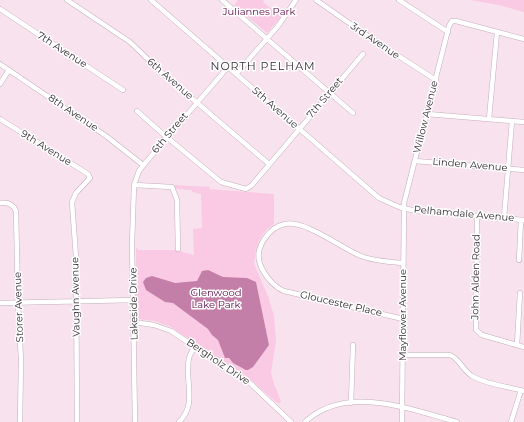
<!DOCTYPE html>
<html>
<head>
<meta charset="utf-8">
<style>
  body { margin:0 }
  canvas { display:block; background:#f8e2ee }
</style>
</head>
<body>
<canvas width="524" height="422"></canvas>
<script>
const g = document.querySelector('canvas').getContext('2d');
g.lineJoin = 'round';
function paint(path, color) { g.fillStyle = color; g.fill(path, 'evenodd'); }
function trace(path, color, width, dash) { g.strokeStyle = color; g.lineWidth = width; g.lineCap = dash ? 'butt' : 'round'; g.setLineDash(dash || []); g.stroke(path); }
function write(font, color, halo, rows, align = 'center') {
  g.font = font + ' Montserrat,sans-serif'; g.lineWidth = 3; g.setLineDash([]); g.textBaseline = 'middle'; g.strokeStyle = halo; g.fillStyle = color; for (const [text, x, y, turn = 0] of rows) {
    g.save(); g.translate(x, y); g.rotate((+turn || 0) * Math.PI / 180); g.textAlign = isNaN(turn) ? turn : align; if (halo) g.strokeText(text, 0, 0); g.fillText(text, 0, 0); g.restore();
  }
}
paint(new Path2D(`
  M238,0h26l-1,2 18,15 -14,16 -33,-28z
  M470,0h54v12l-25,-7z
  M175,185l35,2 -1,2 65,5v30l-7,5 -8,11 -3,10 -2,14 14,32 6,20 2,25 -5,32 3,11 7,17 -1,2h-3l-27,-24 -81,-53 -14,-5 -17,-2 -2,-2v-70l2,3h38l18,5 -1,-26 9,-1 -1,-34 -9,-2v-2l-17,-1z`), '#facae5');
paint(new Path2D(`
  M208,270l15,7 24,1 9,4 13,63 -16,22 -5,3h-2l-13,-7 -4,-5h-4l-7,-18 -6,-5 -4,-6 -35,-26 -8,-1 -19,-12 -3,-8 3,-4 6,-2 23,7 22,-2 5,-10z`), '#c37fa8');
const minor = new Path2D(`
  M67,0l63,42 31,30 108,92
  M151,0l228,198 20,9 17,4 108,9
  M222,0l131,113
  M316,0l56,39 64,41
  M399,0l49,32
  M0,9l123,81
  M0,64l106,72 37,29
  M236,74l42,-48 18,-26
  M0,84l9,-14
  M137,111l26,23 58,48 25,7 6,-4 111,-131
  M427,114l97,8
  M0,119l88,55 2,4 -14,15 -4,9 4,55 1,165
  M489,119l8,-87
  M415,161l109,9
  M134,185l38,2 5,13 1,49
  M0,203c7,-1 13,1 16,8l2,92 3,57 -1,62
  M477,216l-1,114 6,5 42,12
  M504,218l8,-97
  M519,260l2,-40
  M0,303l134,-3
  M403,319l-119,-28c-10,-4 -20,-16 -24,-27 -6,-16 9,-37 25,-40 21,-4 56,24 76,32 13,5 28,6 42,7
  M134,322l20,3 17,6 79,52 41,39
  M517,345l3,-52
  M403,355h47c10,4 13,16 22,21 15,9 35,10 52,15
  M351,403l2,-58
  M135,422l-3,-178 2,-59 5,-14 7,-9 82,-95
  M179,422c19,-18 5,-42 10,-64 1,-4 4,-8 6,-12
  M305,422c41,-38 104,-13 152,0
  M402,422l2,-219 45,-177 3,-5h4l68,18
  M511,422l10,-32`);
trace(minor, '#c2aeb9', 5.5);
trace(minor, '#fff', 4.5);
write('10px', '#5c0844', '#fff', [
  ["Juliannes Park",259,12],
  ["Glenwood",216,293],
  ["Lake Park",216,305]
]);
write('10px', '#332b30', '#fff', [
  ["3rd Avenue",375,41,34],
  ["7th Avenue",62,50,33],
  ["6th Avenue",170,79,41],
  ["7th Street",325,98,-50],
  ["5th Avenue",275,108,41],
  ["8th Avenue",73,113,34],
  ["Willow Avenue",426,117,-76],
  ["6th Street",170,133,-50],
  ["9th Avenue",46,148,32],
  ["Linden Avenue",470,165,5],
  ["Pelhamdale Avenue",464,214,5],
  ["John Alden Road",476,277,-89],
  ["Vaughn Avenue",76,297,-91],
  ["Lakeside Drive",134,304,-91],
  ["Gloucester Place",341,304,13],
  ["Storer Avenue",19,307,-92],
  ["Mayflower Avenue",403,315,-90],
  ["Bergholz Drive",218,362,34]
]);
g.letterSpacing = '1px';
write('11px', '#332b30', '#fff', [
  ["NORTH PELHAM",263,67]
]);
g.letterSpacing = '0px';
</script>
</body>
</html>
